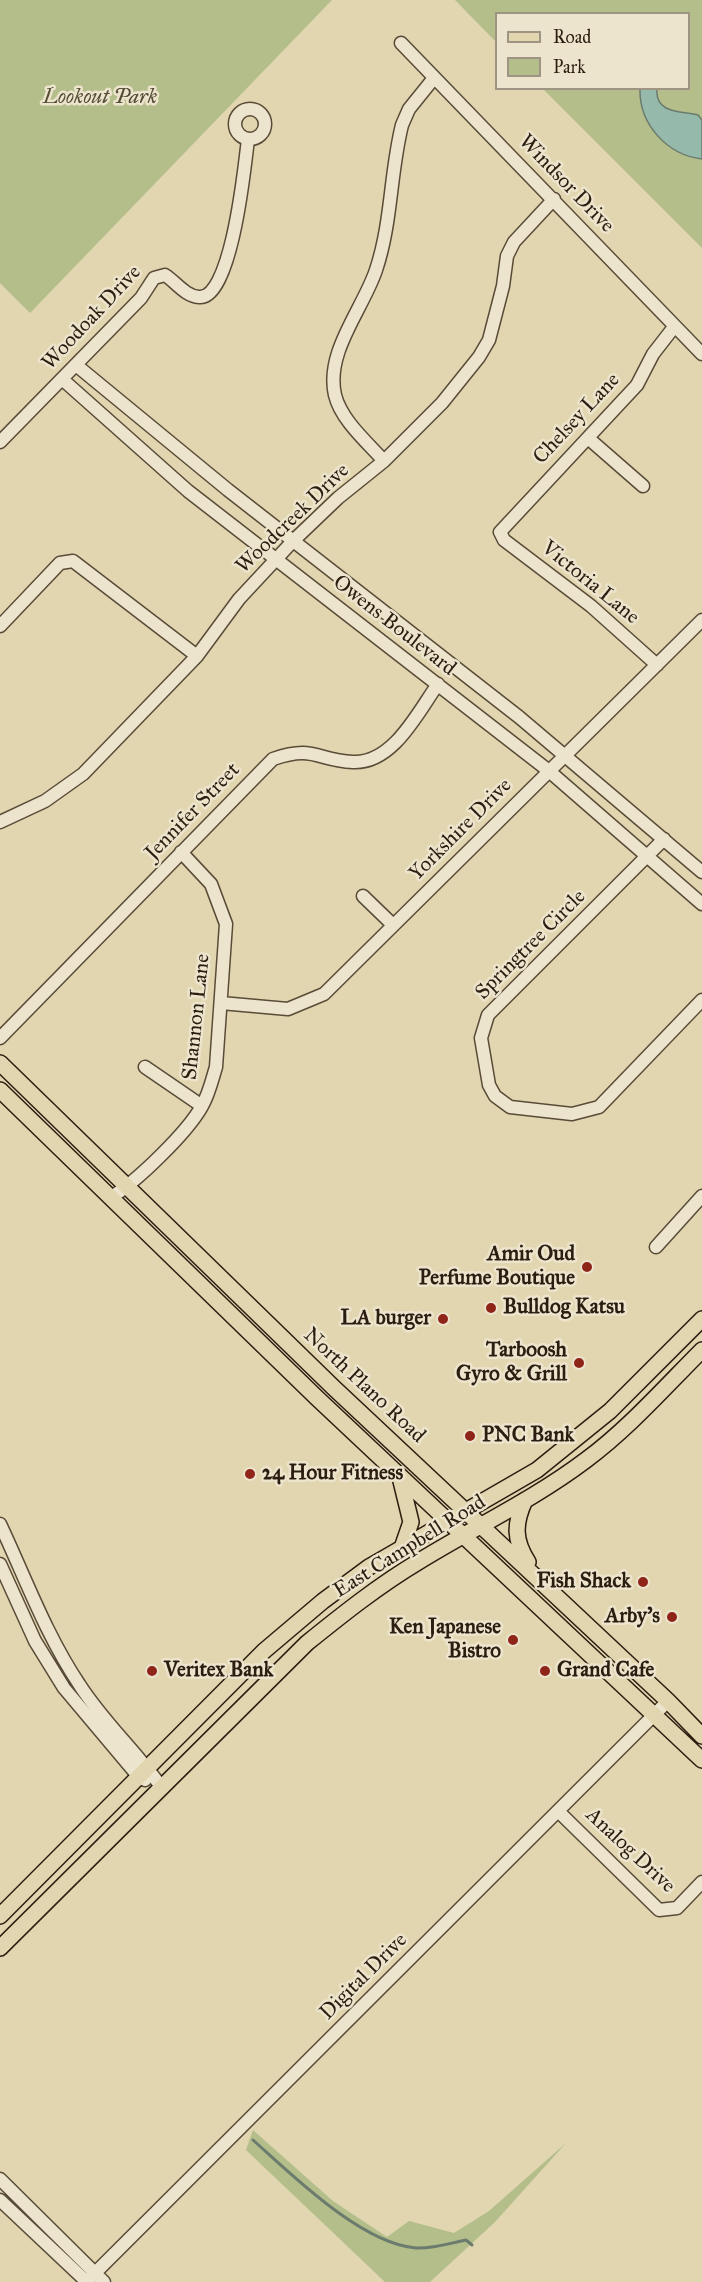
<!DOCTYPE html>
<style>
body{margin:0}
#map{position:relative;width:702px;height:2282px;overflow:hidden;background:#e2d6b0;font-family:"IM FELL Great Primer",serif}
canvas{display:block}
.legend{position:absolute;left:495px;top:12px;width:195px;height:78px;box-sizing:border-box;background:#ece4cc;border:2px solid #9f9481;margin:0;padding:8px 10px;list-style:none;font-size:18px;color:#2b1d10}
.legend li{display:flex;align-items:center;gap:12px;height:30px}
.legend b{width:30px;border:2px solid #9f9481}
</style>
<div id="map">
<canvas width="702" height="2282"></canvas>
<ul class="legend">
<li><b style="height:8px;background:#e2d6b0"></b>Road</li>
<li><b style="height:16px;background:#b3be8b"></b>Park</li>
</ul>
</div>
<script>
const context = document.querySelector('canvas').getContext('2d');
context.lineJoin = 'round';
function fill(path, color) {
  context.fillStyle = color;
  context.fill(path, 'evenodd');
}
function strokePath(path, color, width, dash) {
  context.strokeStyle = color;
  context.lineWidth = width;
  context.lineCap = dash ? 'butt' : 'round';
  context.setLineDash(dash || []);
  context.stroke(path);
}
function drawText(font, color, halo, rows, align = 'center') {
  context.font = font + ' "IM FELL Great Primer",serif';
  context.lineWidth = 5;
  context.setLineDash([]);
  context.textBaseline = 'middle';
  context.strokeStyle = halo;
  context.fillStyle = color;
  for (const [text, x, y, turn = 0] of rows) {
    context.save();
    context.translate(x, y);
    context.rotate((+turn || 0) * Math.PI / 180);
    context.textAlign = isNaN(turn) ? turn : align;
    if (halo) context.strokeText(text, 0, 0);
    context.fillText(text, 0, 0);
    context.restore();
  }
}
fill(new Path2D(`
 M0,0h332l-302,313 -30,-30z
 M455,0h247v248l-159,-159 145,-1v-74h-192v28z
 M253,2130l80,71 54,36 22,-16 45,12 35,-22 77,-68 -71,79 -65,60h-45l-139,-132z`), '#b3be8b');
const water = new Path2D(`
 M640,89h17c-2,25 24,22 41,26l4,5v39c-35,-4 -63,-35 -62,-70z`);
fill(water, '#95b9ab');
strokePath(water, '#6b7b6d', 1.5);
strokePath(new Path2D(`
 M253,2140c39,35 109,104 163,108 16,1 35,-5 50,-8l6,5`), '#6b7b6d', 3);
const minor = new Path2D(`
 M401,43l301,311
 M235 124a15 15 0 1 1 30 0a15 15 0 1 1-30 0Z
 M76,365l152,125 291,227 183,155
 M62,379l126,112 361,280 153,133
 M588,438l55,48
 M0,442l141,-144 13,-20 11,-3c11,7 20,21 34,22 33,3 46,-134 49,-158
 M384,461c-17,-19 -43,-41 -49,-66 -10,-43 28,-86 41,-125 16,-48 14,-97 26,-145l7,-16 25,-31
 M0,626l60,-63 13,-2 124,95
 M657,665l-66,-59 -87,-66 -4,-8 137,-147 16,-31 21,-27
 M0,822l45,-21 38,-27 114,-118 42,-57 54,-58 45,-43 46,-37 58,-58 37,-46 10,-17 14,-54 4,-30 7,-14 40,-43
 M664,839l-176,176 -7,23 8,47 6,11 15,11 62,7 27,-7 103,-107
 M363,896l30,29
 M221,1003l67,6 36,-15 378,-374
 M0,1038l273,-279c41,-14 43,1 80,3 40,2 65,-50 85,-78
 M145,1067l57,39
 M110,1198c26,-16 77,-65 92,-92 7,-12 10,-26 14,-39l10,-143 -15,-40 -30,-32
 M656,1247l46,-51
 M0,1524c25,53 46,111 79,160 24,38 57,67 83,104
 M0,1564l35,77 29,47 74,88 7,4
 M559,1812l100,98 18,-2 25,-26
 M0,2179l104,103
 M0,2200l87,82
 M87,2281l581,-580`);
const major = new Path2D(`
 M0,1063l334,325 334,313 34,35
 M0,1090l317,308 385,362
 M400,1477l11,45 -9,26
 M525,1500c-11,24 -11,40 3,62
 M0,1916l264,-265 59,-50 46,-34 168,-97 73,-59 92,-92
 M0,1948l307,-305c36,-29 71,-57 111,-81 55,-34 115,-62 168,-102 42,-31 79,-73 116,-110`);
strokePath(minor, '#594b38', 15);
strokePath(major, '#2b1d10', 18);
strokePath(minor, '#ece4cc', 12);
strokePath(major, '#e2d6b0', 15);
for (const [x, y, r, color] of [
 [587,1267,6,"#8f2418"],
 [491,1308,6,"#8f2418"],
 [443,1319,6,"#8f2418"],
 [579,1363,6,"#8f2418"],
 [470,1436,6,"#8f2418"],
 [250,1474,6,"#8f2418"],
 [643,1582,6,"#8f2418"],
 [672,1617,6,"#8f2418"],
 [513,1640,6,"#8f2418"],
 [152,1671,6,"#8f2418"],
 [545,1671,6,"#8f2418"]
]) {
  const dot = new Path2D();
  dot.arc(x, y, r, 0, 2 * Math.PI);
  context.fillStyle = color;
  context.fill(dot);
  strokePath(dot, '#ece4cc', 2);
}
drawText('italic 21px', '#544d35', '#ece4cc', [
 ["Lookout Park",100,98]
]);
drawText('21px', '#2b1d10', '#ece4cc', [
 ["Windsor Drive",566,184,46],
 ["Woodoak Drive",92,318,-47],
 ["Chelsey Lane",577,419,-47],
 ["Woodcreek Drive",293,519,-44],
 ["Victoria Lane",590,583,39],
 ["Owens Boulevard",394,626,38],
 ["Jennifer Street",193,812,-46],
 ["Yorkshire Drive",461,830,-45],
 ["Springtree Circle",531,945,-45],
 ["Shannon Lane",197,1017,-84],
 ["North Plano Road",364,1386,43],
 ["East Campbell Road",410,1547,-32],
 ["Analog Drive",630,1851,43],
 ["Digital Drive",364,1977,-45]
]);
drawText('bold 21px', '#2b1d10', '#ece4cc', [
 ["Amir Oud",575,1255],
 ["Perfume Boutique",575,1279],
 ["Bulldog Katsu",503,1308,"left"],
 ["LA burger",431,1319],
 ["Tarboosh",567,1351],
 ["Gyro & Grill",567,1375],
 ["PNC Bank",482,1436,"left"],
 ["24 Hour Fitness",262,1474,"left"],
 ["Fish Shack",631,1582],
 ["Arby's",660,1617],
 ["Ken Japanese",501,1628],
 ["Bistro",501,1652],
 ["Veritex Bank",164,1671,"left"],
 ["Grand Cafe",557,1671,"left"]
], 'right');
</script>
